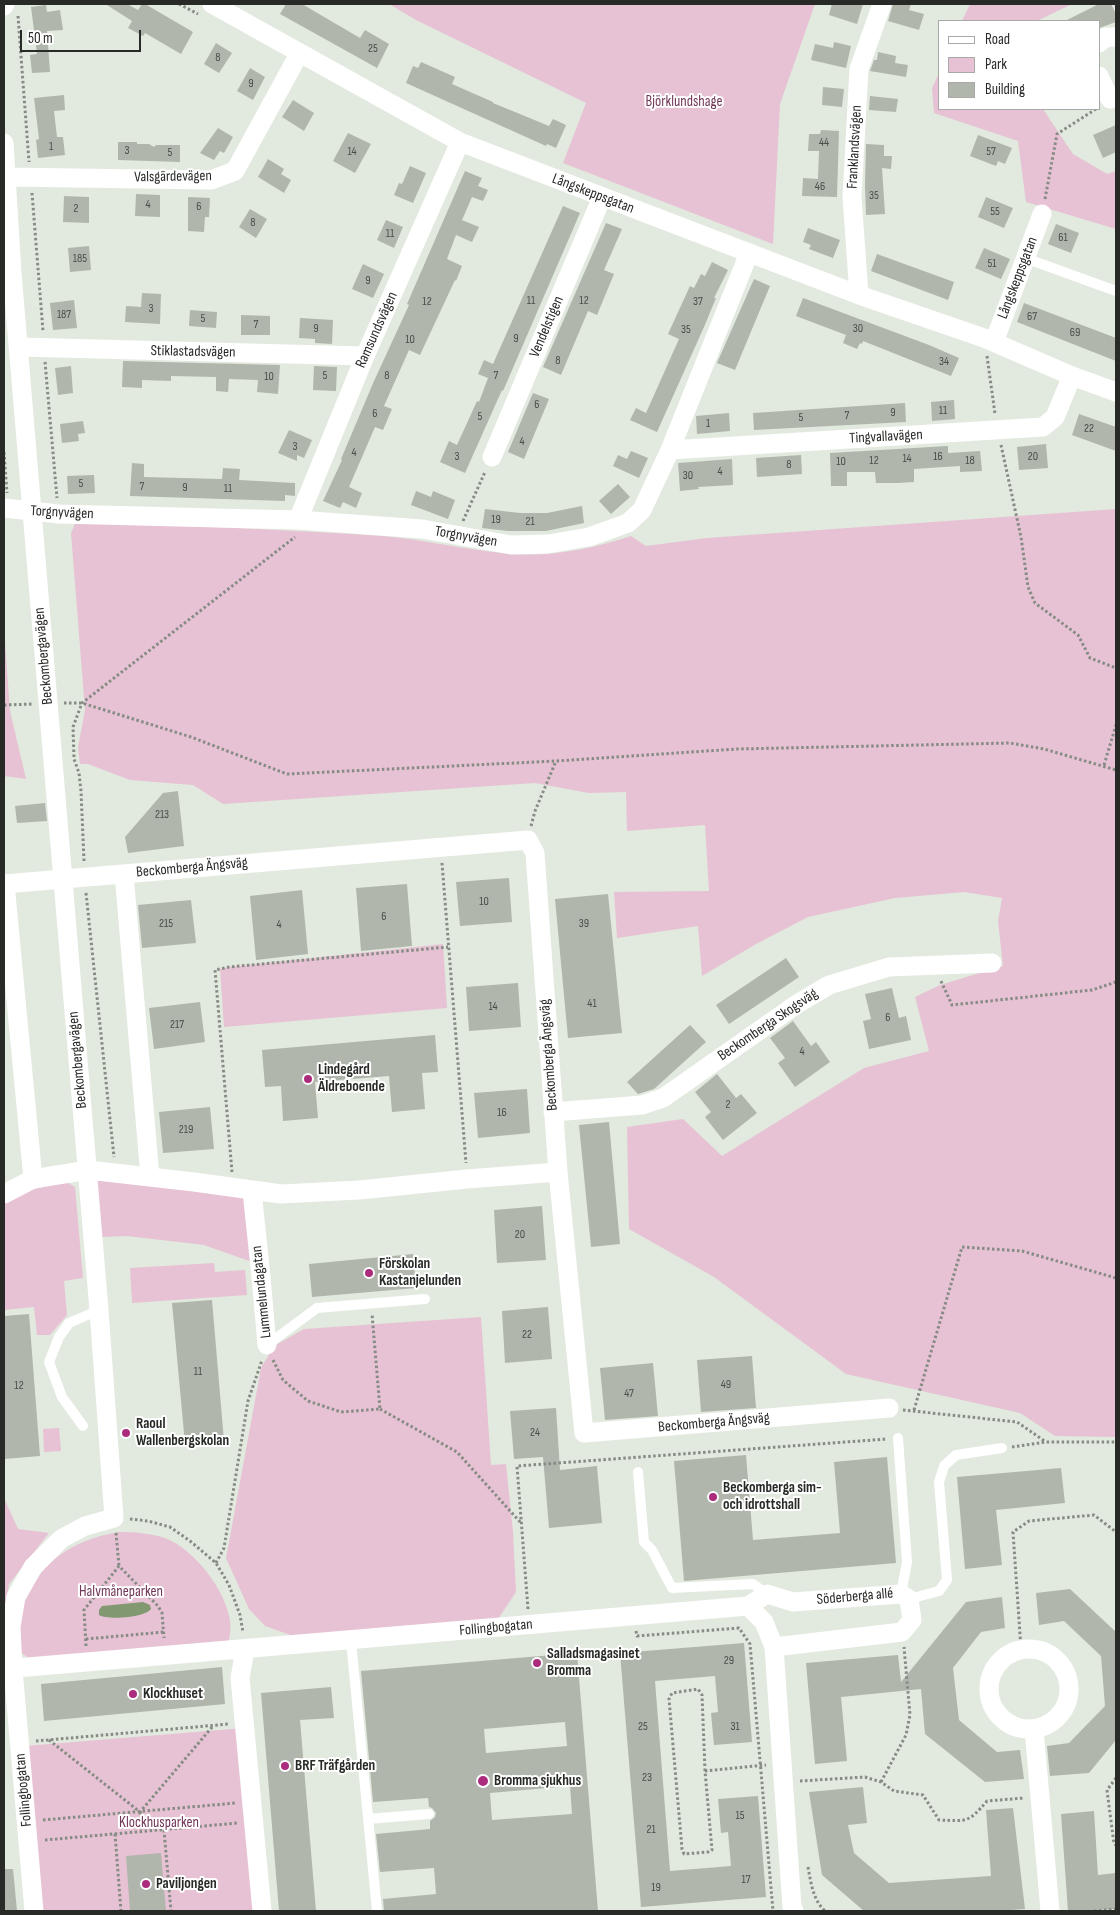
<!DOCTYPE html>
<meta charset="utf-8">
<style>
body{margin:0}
#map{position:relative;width:1120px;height:1915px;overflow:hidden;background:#e2e9de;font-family:"Sofia Sans Condensed",sans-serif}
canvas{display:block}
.frame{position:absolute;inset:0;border:5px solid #272a26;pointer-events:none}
.legend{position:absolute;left:938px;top:20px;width:162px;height:90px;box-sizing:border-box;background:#fff;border:1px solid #a9aaa8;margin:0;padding:6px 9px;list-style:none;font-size:15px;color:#272a26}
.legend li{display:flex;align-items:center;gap:10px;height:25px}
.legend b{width:25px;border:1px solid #a9aaa8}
.scale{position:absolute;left:20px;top:30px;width:121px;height:22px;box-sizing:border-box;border:2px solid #272a26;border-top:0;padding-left:6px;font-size:15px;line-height:18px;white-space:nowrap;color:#272a26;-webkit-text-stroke:4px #fff;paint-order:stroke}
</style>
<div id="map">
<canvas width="1120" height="1915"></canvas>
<div class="frame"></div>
<ul class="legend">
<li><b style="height:6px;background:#fff"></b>Road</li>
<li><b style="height:14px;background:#e7c2d4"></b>Park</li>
<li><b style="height:14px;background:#b0b6ac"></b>Building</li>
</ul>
<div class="scale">50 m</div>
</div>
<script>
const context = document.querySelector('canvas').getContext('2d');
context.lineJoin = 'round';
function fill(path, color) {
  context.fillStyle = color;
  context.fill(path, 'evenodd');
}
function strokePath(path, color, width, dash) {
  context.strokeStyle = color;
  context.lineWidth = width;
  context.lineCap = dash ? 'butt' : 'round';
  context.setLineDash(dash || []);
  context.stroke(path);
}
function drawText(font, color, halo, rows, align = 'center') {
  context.font = font + ' "Sofia Sans Condensed",sans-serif';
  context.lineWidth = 4;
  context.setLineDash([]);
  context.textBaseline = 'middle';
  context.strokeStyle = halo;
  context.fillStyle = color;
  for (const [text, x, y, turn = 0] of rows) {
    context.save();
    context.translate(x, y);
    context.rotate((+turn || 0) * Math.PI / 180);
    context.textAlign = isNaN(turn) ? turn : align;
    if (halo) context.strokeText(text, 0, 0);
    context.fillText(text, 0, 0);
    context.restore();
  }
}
fill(new Path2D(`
 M389,4h426l-35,100 -7,140 -210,-81 23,-60 -170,-83z
 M970,4h102l-35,17h-75z
 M939,73v36h104l30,45 34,20 9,-3v58l-90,-27 -8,-61 -84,-28 -2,-25z
 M1116,509v928l-61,-1 -35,-23 -174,-39 -132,-97 -85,-48 -2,-102 56,-8 39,37 142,-88 65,-17 -14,-54 25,-12 63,-19 -5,-45 4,-23 -38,-6 -69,6 -87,19 -52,27 -54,32 -4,-50 -81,12 -3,-46 95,-1 -4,-66 -78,6 -1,-39 -37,1 -54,-10 -312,21 -30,-19 -63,-5 -42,-16h-8l-2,-17 7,-37 -14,-177 5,-12c102,5 204,8 306,15 40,3 79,13 120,17 44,5 87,-3 129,-17l15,10 61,-8z
 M4,629l6,82 16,68 -22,-3z
 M443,944l4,64 -223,19 -4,-58 9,-2z
 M104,1177l142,20 6,65 -48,-17 -77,-9 -26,1 -5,-55z
 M66,1182l9,5 8,91 -19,3 3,34 -17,20h-13l-3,-28 -30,3v-108l17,-10z
 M214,1263l1,9 30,-2 2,25 -115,8 -2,-35z
 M481,1317l10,148 15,-1 7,68 3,60 -18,27 -205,17 -28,-10 -16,-17 -23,-51 35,-190 13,-22 30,-17z
 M59,1428l2,23 -17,1 -1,-23z
 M4,1498l14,31 31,4 -40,51 -5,29z
 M119,1532c16,0 30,1 46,6 29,11 61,52 65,83 1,6 0,13 -1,19l-4,5 -196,13 -8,-5c-2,-16 -2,-31 2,-47 1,-6 5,-12 8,-17 17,-34 51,-51 88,-57z
 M244,1728l12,183h-213l-18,-165z`), '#e7c2d4');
fill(new Path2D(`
 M143,1602l7,3 1,4c-7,9 -43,11 -52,6v-5l3,-4z`), '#819870');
fill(new Path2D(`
 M108,4h19l11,6 4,-6h3l48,28 -12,22 -36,-21 -2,3 -15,-8 4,-7 -25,-16z
 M286,4h16l58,34 5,-8 24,14 -12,24 -97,-54z
 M832,4h31l-6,20 -28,-9z
 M893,4h18l-2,6 15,4 -5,16 -31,-9z
 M1099,4h12l5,10v8l-17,6v-7h-34z
 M46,5l1,7 13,-2 3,20 -16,1 3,41 -18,1 -2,-18 7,-1 -6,-47z
 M834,42l17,4 -5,22 -35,-8 4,-16 18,4z
 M216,43l16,10 -13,20 -15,-9z
 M878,52l18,4 -1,7 13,2 -2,12 -36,-6 4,-11h3z
 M421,62l34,15 -3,7 41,18v1l56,23 4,-7 13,6 -10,23 -9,-4 -1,2 -140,-63 7,-17 5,2z
 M250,68l15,9 -12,23 -16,-9z
 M823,87l21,2 -2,18 -20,-2z
 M64,95l1,15 -11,1 3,26h6l2,18 -27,3 -2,-18 3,-1 -5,-41z
 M870,96l28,3 -2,13 -27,-2z
 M293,100l21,13 -10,18 -22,-14z
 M1116,125v27l-13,6 -10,-23z
 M218,128l15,9 -9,16 -4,-2 -6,9 -14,-7z
 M821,130l18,1 -2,66 -35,-1 1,-18 15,1 1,-28h-11l1,-17h11z
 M348,133l23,11 -16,29 -22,-12z
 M978,135l34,13 -7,16 -7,-3 -2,5 -26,-10z
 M118,142h19v2h12l5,3 2,-2h24v17l-62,-2z
 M866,144l18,1v11h8l-1,13 -9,-1 3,46 -19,1 -1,-29z
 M268,159l16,10 -3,5 10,6 -7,13 -26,-16z
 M410,166l16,7 -13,30 -19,-8 5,-12 3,1z
 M465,171l17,7 -4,8 10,4 -5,11 -11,-4 -10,23 17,7 -7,15 -16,-7 -9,24 15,7 -6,15 -1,-1 -35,75 -11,-5 -25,56 8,3 -9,21 -8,-3 -26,60 13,6 -6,15 -13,-6 -3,6 -17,-7 19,-41 -1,-1 33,-78 35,-76 -2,-1z
 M136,194l24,1v22l-25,-1z
 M64,196l25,1v26l-26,-1z
 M188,197l22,1 -1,19h-4l-1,15 -16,-1z
 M986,197l27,11 -9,20 -26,-11z
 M563,206l17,7 -77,178 -1,-1 -37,83 -25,-11 9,-21 8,4 20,-44 2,1 9,-24 -10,-4 6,-14 9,4z
 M250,209l17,10 -11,19 -17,-11z
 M386,220l17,7 -9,21 -17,-8z
 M606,223l16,6 -18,41 10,4 -17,41 -9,-4 -27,64 -18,-8z
 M1056,224l23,9 -8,20 -23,-9z
 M808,228l32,12 -7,18 -24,-9 2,-4 -8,-3z
 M89,246l2,24 -21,2 -2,-24z
 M984,248l26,11 -9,20 -26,-11z
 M877,254l77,28 -6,18 -77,-29z
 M712,262l16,8 -14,28h2l-12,29 -47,105 -27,-12 6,-12 10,5 33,-74 -11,-5 22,-48 4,2 7,-14 4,2z
 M363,264l21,10 -11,24 -21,-9z
 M754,279l16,7 -35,84 -18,-7z
 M142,293l19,1 -1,30 -35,-2 1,-16 15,1z
 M803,298l126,47 30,13 -8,18 -88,-35 -1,3 -2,-1 -3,6 -14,-6 3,-8 -50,-19z
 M74,300l3,28 -24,2 -3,-27z
 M1024,303l92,35v23l-99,-39z
 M190,310l27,2 -1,16 -27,-2z
 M241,315l29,1v19h-29z
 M300,318l33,2 -1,24 -17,-1v-4l-16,-1z
 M123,361l157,4 -2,29 -21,-2 1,-12 -29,-1 -1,13 -12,-1v-14l-45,-1v5l-29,-1v8l-20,-1z
 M71,366l2,27 -15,2 -3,-27z
 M314,366l23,1 -1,24 -23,-1z
 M533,393l16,6 -25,60 -16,-7z
 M954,400l1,19 -23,2 -1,-19z
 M905,403l1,19 -152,8 -1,-17z
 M729,413l1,18 -33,3 -1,-18z
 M1079,414l37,13v24l-44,-16z
 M83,421l2,12 -7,1 1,7 -17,2 -2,-19z
 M289,430l23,10 -8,18 -7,-3v6l-19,-8z
 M1046,444l2,24 -29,2 -2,-23z
 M948,446v7l32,-2 2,20 -22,1v-6l-46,3v13l-16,1h-22l-1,-11h-28v14h-16l-1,-33z
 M631,451l17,7 -9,20 -26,-12 5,-11 9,4z
 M801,455l1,19 -45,3 -1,-19z
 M732,459l1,26 -35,2 1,2 -19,2 -2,-28z
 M132,463l12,1v13l78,2 1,-11 17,1 -1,11 56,3v13l-10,-1v6l-155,-5z
 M94,475l1,18 -27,1 -1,-18z
 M618,484l12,13 -19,17 -12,-13z
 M416,491l15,6 2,-6 22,9 -7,19 -37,-14z
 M582,506l2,17 -38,8h-38l-26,-3 3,-19 35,4h27z
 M178,791l6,55 -56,7 -3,-16 38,-44z
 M45,803l2,18 -30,2 -2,-17z
 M509,878l3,44 -52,4 -4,-44z
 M407,884l5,62 -51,5 -5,-63z
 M302,890l6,64 -52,6 -6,-64z
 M608,894l14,139 -54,5 -13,-139z
 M191,900l5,43 -54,5 -4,-43z
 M786,958l13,19 -70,47 -13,-19z
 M518,983l3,44 -52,4 -3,-44z
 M892,988l7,30 7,-2 5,24 -42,9 -6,-28 8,-2 -6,-25z
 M200,1002l5,40 -51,7 -5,-41z
 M793,1021l18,25 5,-4 14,20 -35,25 -17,-24 7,-5 -15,-20z
 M690,1025l16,17 -52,47 -16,5 -11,-12z
 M435,1035l3,37 -16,1 3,36 -33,3 -3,-36 -74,6 3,36 -35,3 -2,-35 -16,1 -3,-37z
 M717,1074l19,24 5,-4 16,19 -34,27 -18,-23 6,-5 -16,-20z
 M527,1089l3,44 -52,5 -4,-45z
 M210,1107l4,42 -51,4 -4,-41z
 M609,1122l11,122 -29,3 -12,-122z
 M542,1206l4,54 -49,3 -3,-53z
 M413,1254l3,34 -104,9 -3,-33z
 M212,1300l12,141 -39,3 -13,-141z
 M548,1307l4,52 -47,4 -3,-52z
 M29,1314l11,142 -36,3v-143z
 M752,1356l4,52 -55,4 -4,-52z
 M653,1363l5,53 -53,4 -5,-52z
 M556,1408l4,62 37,-4 5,57 -53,5 -6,-71 -29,2 -4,-48z
 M746,1455l7,85 87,-7 -6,-71 53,-5 9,106 -212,18 -10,-120z
 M1061,1468l4,35 -69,7 6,55 -37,4 -8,-92z
 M1070,1589l46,43v108l-27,33 -39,3 -3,-30 22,-3 36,-37 -4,-50 -37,-35 -25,4 -3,-32z
 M1002,1597l3,31 -24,4 -28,36 6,52 38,32 23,-2 4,29 -39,3 -60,-48 -4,-45 -80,8 6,64 -32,3 -9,-101 92,-8 3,27 65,-80z
 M744,1643l8,99 -38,3 -3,-32 7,-1 -3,-36 -60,5 15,190 61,-5 -3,-34 -7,1 -3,-34 40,-3 8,101 -125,10 -21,-254z
 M577,1653l21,258h-214l-1,-12 53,-5 -2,-26 -54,4 -4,-38 54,-5v-8l5,-4 1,-4 -4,-5 -3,-1 -1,-9 -55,4 -12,-131zM565,1722l2,24 -81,7 -2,-24zM570,1786l2,28 -80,6 -2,-27z
 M222,1667l3,37 -181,17 -3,-37z
 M331,1687l3,31 -34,2 16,191h-37l-18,-218z
 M863,1787l4,36 -19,2 6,28 35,30 102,-7 -5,-66 27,-2 12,101 -27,2h-134l-42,-36 -13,-83z
 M1094,1811l4,64 18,-2v36l-48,2 -7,-97z
 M161,1853l5,58h-36l-4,-55z
 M4,1869h9l4,42h-13z`), '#b0b6ac');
strokePath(new Path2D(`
 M179,4l19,10
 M18,16l11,146
 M32,193l11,138
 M1045,199l12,-65 39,-25
 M987,356l8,58
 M45,362l12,136
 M1001,445l20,92 7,50 7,16 43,32 12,23 26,10
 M4,452l3,41
 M463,521l22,-49
 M64,703h18l109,34 96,37 269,-13 181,-12 273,-6 34,6 72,21
 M4,705l29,-1
 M1104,765l12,-40
 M531,826l4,-15 21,-50
 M84,861l-3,-70 -2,-18 -5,-14 -1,-32 9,-24 213,-166
 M442,863l24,300
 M86,893l28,264
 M941,981l11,24 140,-15 24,-8
 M232,1172l-17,-202 14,-3 219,-20
 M273,1360l10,20 25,21 33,11 39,-3 -8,-95
 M380,1409l77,43 64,71
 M903,1410l114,12 29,20
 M914,1410l48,-163 60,4 94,27
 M1012,1447l34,-5h70
 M130,1519l18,2 22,6 20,14 26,22 13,22 11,30 3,17
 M116,1533l3,33
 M216,1563l8,-15 24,-147 14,-41
 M528,1609l-11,-143 370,-27
 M636,1631l1,5 102,-8 11,16 23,267
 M86,1639l78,-7
 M86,1646l-2,-36 35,-44 39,40 4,7 2,25
 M1021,1649l-8,-117 16,-11 65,-6 22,17
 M49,1740l91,72 73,-86
 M36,1741l193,-17
 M705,1771l-3,-76 -4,-6 -26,4 -3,6 13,150 2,5 24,-2 4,-2 -7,-79 61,-6
 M1116,1778l-9,12 7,54 2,1
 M800,1781l65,-4 16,5 13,9 29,4 16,25c29,1 29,3 48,-19l37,-3
 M881,1782l25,-47 4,-20 -6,-68
 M140,1812l2,19
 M43,1820l193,-17
 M164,1830l7,81
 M115,1834l6,77
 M45,1840l193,-17
 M808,1867c3,16 5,33 17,44
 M1094,1911l22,-2`), '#868b84', 3, [2.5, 2.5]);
strokePath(new Path2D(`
 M1025,258l91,33
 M267,1345l50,-37 108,-9
 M83,1426l-21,-29 -13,-35 10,-25 10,-14 30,-13
 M898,1438l9,124 -6,32
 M638,1472l6,70 8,8 20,38 81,-4 14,10
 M909,1599l30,-8 8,-11 -8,-98 5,-16 12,-11 46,-7
 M351,1641l26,270
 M368,1819l61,-5`), '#fff', 10);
strokePath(new Path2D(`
 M212,4l248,138 399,153 125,43 88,38 44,16
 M4,6l1,-2
 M1099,43l7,-6h10
 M1099,76l11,23 6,-2
 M4,143l8,130 87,1037 15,208 -29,8 -24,13 -28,28 -17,30 -5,30 2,42 21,242
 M7,177l204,3 24,-9 64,-117
 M859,295l-7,-98 7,-128 23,-65
 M994,342l48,-128
 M20,347l345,9
 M670,450l373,-23 12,-10 17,-41
 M492,457l110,-260
 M4,508l55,6 239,6 124,9 89,16 37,-1 41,-7 39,-14 14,-13 28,-60 79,-197
 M298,520l67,-164 95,-214
 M124,874l26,303
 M4,884l524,-44 7,13 23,319 26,261 305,-25
 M5,884l28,295
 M553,1112l89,-7 21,-7 134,-94 32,-19 60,-18 103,-4
 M252,1191l9,86 6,68
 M4,1194l29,-15 55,-9 106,12 87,12 78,-4 108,-11 91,-7
 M748,1606l16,16 10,25 18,260 2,4
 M989 1689a40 40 0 1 1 80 0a40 40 0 1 1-80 0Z
 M245,1650l-5,28 22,233
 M4,1669l744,-63 19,-12 26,8 108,-8 8,5 3,21 -10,12 -128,15
 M1034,1729l16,182`), '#fff', 19);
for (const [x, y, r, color] of [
 [308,1079,5,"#ab2c7c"],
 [369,1273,5,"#ab2c7c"],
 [126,1433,5,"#ab2c7c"],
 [713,1497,5,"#ab2c7c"],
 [537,1663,5,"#ab2c7c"],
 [133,1694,5,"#ab2c7c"],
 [285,1766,5,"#ab2c7c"],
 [483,1781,6,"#ab2c7c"],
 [146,1884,5,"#ab2c7c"]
]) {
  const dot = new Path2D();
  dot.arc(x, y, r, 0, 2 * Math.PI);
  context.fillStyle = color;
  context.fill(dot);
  strokePath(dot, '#fff', 2);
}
drawText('12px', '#494d48', null, [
 ["25",373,49],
 ["8",218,58],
 ["9",251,84],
 ["44",824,143],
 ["1",51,147],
 ["3",127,151],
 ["14",352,152],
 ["57",991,152],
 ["5",170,153],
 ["46",820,187],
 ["35",874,196],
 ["4",148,205],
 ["6",199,207],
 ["2",76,209],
 ["55",995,212],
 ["8",253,223],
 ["11",390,234],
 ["61",1063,238],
 ["185",80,259],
 ["51",992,264],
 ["9",368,281],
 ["11",531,301],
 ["12",584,301],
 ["12",427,302],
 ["37",698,302],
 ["3",151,309],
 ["187",64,315],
 ["67",1032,317],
 ["5",203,319],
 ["7",256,325],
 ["9",316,329],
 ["30",858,329],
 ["35",686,330],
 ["69",1075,333],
 ["9",516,339],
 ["10",410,340],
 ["8",558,361],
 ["34",944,362],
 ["5",325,376],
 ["8",387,376],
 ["7",496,376],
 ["10",269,377],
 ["6",537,405],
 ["11",943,411],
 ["9",893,413],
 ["6",375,414],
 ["7",847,416],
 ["5",480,417],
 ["5",801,418],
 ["1",708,424],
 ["22",1089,429],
 ["4",522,442],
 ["3",295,447],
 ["4",354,453],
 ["3",457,457],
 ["16",938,457],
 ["20",1033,457],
 ["14",907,459],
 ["12",874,461],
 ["18",970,461],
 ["10",841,462],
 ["8",789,465],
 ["4",720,472],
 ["30",688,476],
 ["5",81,484],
 ["7",142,487],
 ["9",185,488],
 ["11",228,489],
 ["19",496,520],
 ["21",530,522],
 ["213",162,815],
 ["10",484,902],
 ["6",384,917],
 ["215",166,924],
 ["39",584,924],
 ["4",279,925],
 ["41",592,1004],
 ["14",493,1007],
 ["6",888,1018],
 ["217",177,1025],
 ["4",802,1052],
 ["2",728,1105],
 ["16",502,1113],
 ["219",186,1130],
 ["20",520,1235],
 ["22",527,1335],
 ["11",198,1372],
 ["49",726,1385],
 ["12",19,1386],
 ["47",629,1394],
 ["24",535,1433],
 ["29",729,1661],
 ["25",643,1727],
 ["31",735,1727],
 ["23",647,1778],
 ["15",740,1816],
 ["21",651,1830],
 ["17",746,1880],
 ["19",656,1888]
]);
drawText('15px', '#713658', '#fff', [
 ["Björklundshage",684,102],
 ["Halvmåneparken",121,1592],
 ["Klockhusparken",159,1823]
]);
drawText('15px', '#272a26', '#fff', [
 ["Franklandsvägen",855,147,-87],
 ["Valsgärdevägen",173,177,-1],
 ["Långskeppsgatan",593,194,21],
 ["Långskeppsgatan",1018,278,-69],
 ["Vendelstigen",547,327,-67],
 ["Ramsundsvägen",377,330,-66],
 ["Stiklastadsvägen",193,352,1],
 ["Tingvallavägen",886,437,-3],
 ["Torgnyvägen",62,513,3],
 ["Torgnyvägen",466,537,10],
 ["Beckombergavägen",44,656,-95],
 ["Beckomberga Ängsväg",192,868,-5],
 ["Beckomberga Skogsväg",768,1025,-34],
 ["Beckomberga Ängsväg",549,1055,-94],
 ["Beckombergavägen",78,1060,-95],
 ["Lummelundagatan",262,1292,-96],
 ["Beckomberga Ängsväg",714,1423,-5],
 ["Söderberga allé",855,1597,-5],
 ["Follingbogatan",496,1628,-5],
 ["Follingbogatan",24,1790,-95]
]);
drawText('bold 15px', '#272a26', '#fff', [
 ["Lindegård",318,1070],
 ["Äldreboende",318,1087],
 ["Förskolan",379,1264],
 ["Kastanjelunden",379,1281],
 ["Raoul",136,1424],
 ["Wallenbergskolan",136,1441],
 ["Beckomberga sim-",723,1488],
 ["och idrottshall",723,1505],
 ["Salladsmagasinet",547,1654],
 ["Bromma",547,1671],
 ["Klockhuset",143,1694],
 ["BRF Träfgården",295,1766],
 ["Bromma sjukhus",494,1781],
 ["Paviljongen",156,1884]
], 'left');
</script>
